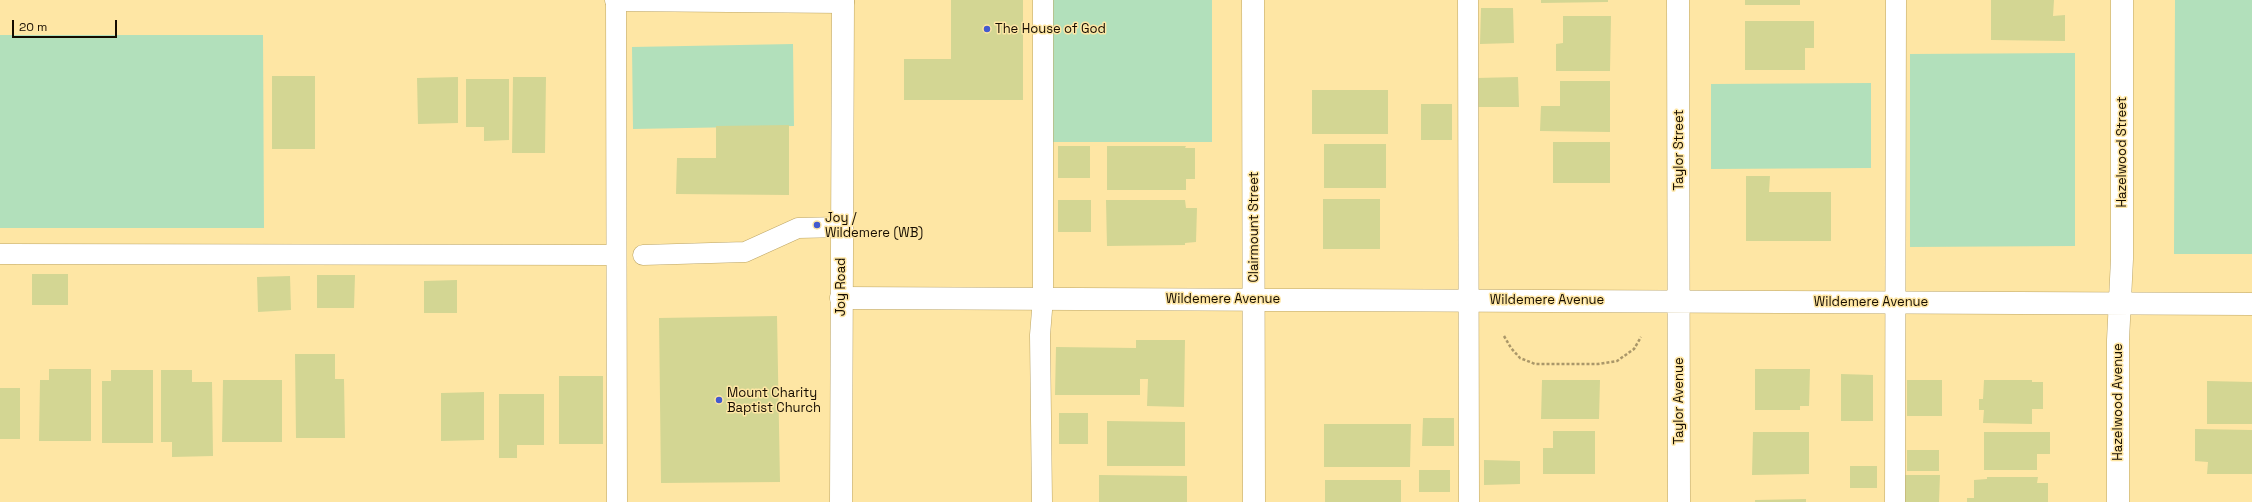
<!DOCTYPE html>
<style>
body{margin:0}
#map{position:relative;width:2252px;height:502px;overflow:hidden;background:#fee6a4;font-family:"Space Grotesk",sans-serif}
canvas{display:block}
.scale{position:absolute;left:12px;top:20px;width:105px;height:18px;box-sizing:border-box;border:2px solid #150c00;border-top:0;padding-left:5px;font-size:12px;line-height:14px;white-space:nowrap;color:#150c00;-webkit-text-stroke:3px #fee6a4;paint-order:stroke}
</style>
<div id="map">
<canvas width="2252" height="502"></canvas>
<div class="scale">20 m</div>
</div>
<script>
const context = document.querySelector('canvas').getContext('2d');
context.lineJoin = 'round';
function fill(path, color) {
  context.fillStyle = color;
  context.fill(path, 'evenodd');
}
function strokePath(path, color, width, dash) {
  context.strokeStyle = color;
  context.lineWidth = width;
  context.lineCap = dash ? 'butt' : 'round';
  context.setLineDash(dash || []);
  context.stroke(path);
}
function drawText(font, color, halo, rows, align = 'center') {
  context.font = font + ' "Space Grotesk",sans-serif';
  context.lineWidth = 3;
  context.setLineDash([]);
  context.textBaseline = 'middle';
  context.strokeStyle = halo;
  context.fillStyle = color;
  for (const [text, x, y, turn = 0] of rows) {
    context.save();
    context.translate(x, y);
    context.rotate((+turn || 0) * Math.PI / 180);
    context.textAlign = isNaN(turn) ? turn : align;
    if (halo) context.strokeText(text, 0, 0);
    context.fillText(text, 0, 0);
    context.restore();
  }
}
fill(new Path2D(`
 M1052,0h160v142h-160z
 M2175,0h77v254h-78z
 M0,35h263l1,193h-264z
 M793,44l1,82 -161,3 -1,-82z
 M2075,53v193l-165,1v-193z
 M1871,83v85l-160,1v-85z`), '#b2e0bb');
fill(new Path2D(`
 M951,0h72v100h-119v-41h47z
 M1541,0h67v2l-67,1z
 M1745,0h55v5h-55z
 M1991,0h63l-1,16 12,-1v26l-74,-1z
 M1481,8h32l1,35 -34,1z
 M1563,16h48l-1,55h-54v-27l7,-1z
 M1745,21h69v27h-9v22h-60z
 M272,76h43v73h-43z
 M458,77v46l-40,1 -1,-46z
 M513,77h33l-1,76h-33z
 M1518,77l1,30h-42v-29z
 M466,79h43v61l-25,1v-14h-18z
 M1560,81h50v51l-70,-1 1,-25h19z
 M1312,90h76v44h-76z
 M1421,104h31v36h-31z
 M789,125v70l-113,-1 1,-36h39v-32z
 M1553,142h57v41h-57z
 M1324,144h62v44h-62z
 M1058,146h32v32h-32z
 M1107,146h79l-1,2h10v31h-9v11h-79z
 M1746,176h24l-1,16h62v49h-85z
 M1323,199h57v50h-57z
 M1058,200h33v32h-33z
 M1106,200h79l1,8h11l-1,34 -11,1v2l-78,1z
 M32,274h36v31h-36z
 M317,275h38l-1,33h-37z
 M290,276l1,34 -33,2 -1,-35z
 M457,280v33h-33v-32z
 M777,316l3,166 -119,1 -2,-165z
 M1136,340h49l-1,67 -37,-1 1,-27h-8v16h-85l1,-48 80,1z
 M295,354h40v25h9l1,59h-49z
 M49,369h42v72h-52l1,-61h9z
 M1755,369h55l-1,37h-9v4h-45z
 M111,370h42v73h-51v-62h9z
 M161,370h31v12h20l1,74 -41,1v-15h-11z
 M1841,374l32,1v46h-32z
 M559,376h44v68h-44z
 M223,380h59v62h-60z
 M1542,380h58l-1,39h-58z
 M1907,380h35v36h-35z
 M1984,380h48v2h11v27h-11v15l-49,-1 1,-13h-5v-11h4z
 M2207,381l45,1v42h-45z
 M0,388h20v51h-20z
 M484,392v48l-43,1v-48z
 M499,394h45v51h-27v13h-18z
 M1059,413h29v31h-29z
 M1423,418h31v28h-32z
 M1107,421l78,1v44h-78z
 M1324,424h87l-1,43h-86z
 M2195,429l57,1v44h-45l1,-12 -13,-1z
 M1553,431h42v43h-52v-26h10z
 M1753,432h56v42l-57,1z
 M1984,432h66v22h-13v16h-53z
 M1907,450h32v21h-32z
 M1484,460l36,1v23l-36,1z
 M1850,466h27v22h-27z
 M1419,470h31v22h-31z
 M1099,475l88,1v26h-88z
 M1905,475h35l-1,27h-34z
 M1987,477h51l-1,6h11v19h-81v-4h7v-18l13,-1z
 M1325,480h76v22h-76z
 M1806,499v3h-51v-2z`), '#d3d693');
const service = new Path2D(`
 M616,0l1,502
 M1468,0l1,502
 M0,254l616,1
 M643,255l102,-3 53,-24 44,-1
 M1042,502l-2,-167 3,-37v-298
 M1895,502l1,-502`);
const minor = new Path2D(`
 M616,0l227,2
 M1253,0l1,502
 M1678,0l1,502
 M841,298l1411,6
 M2118,502v-162l4,-81v-259`);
const tertiary = new Path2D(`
 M841,502l2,-502`);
strokePath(service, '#bca566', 21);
strokePath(minor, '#bca566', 23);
strokePath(tertiary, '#bca566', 23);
strokePath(new Path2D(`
 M1504,336l7,12 9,10 15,6h63l19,-3 17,-12 7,-12`), '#aa9769', 2.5, [3, 2]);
strokePath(service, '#fff', 20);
strokePath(minor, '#fff', 22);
strokePath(tertiary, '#fff', 22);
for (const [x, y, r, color] of [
 [987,29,4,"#435ace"],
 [817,225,4,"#435ace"],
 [719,400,4,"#435ace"]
]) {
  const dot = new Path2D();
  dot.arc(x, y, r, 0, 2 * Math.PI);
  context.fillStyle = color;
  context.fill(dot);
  strokePath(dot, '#fee6a4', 1.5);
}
drawText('13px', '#150c00', '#fee6a4', [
 ["The House of God",995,29],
 ["Joy /",825,218],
 ["Wildemere (WB)",825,233],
 ["Mount Charity",727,393],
 ["Baptist Church",727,408]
], 'left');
drawText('13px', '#150c00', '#fee6a4', [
 ["Taylor Street",1679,150,-90],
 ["Hazelwood Street",2122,152,-90],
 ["Clairmount Street",1254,227,-90],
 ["Joy Road",841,287,-90],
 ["Wildemere Avenue",1223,299],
 ["Wildemere Avenue",1547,300],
 ["Wildemere Avenue",1871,302],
 ["Taylor Avenue",1679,401,-90],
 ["Hazelwood Avenue",2118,402,-90]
]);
</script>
